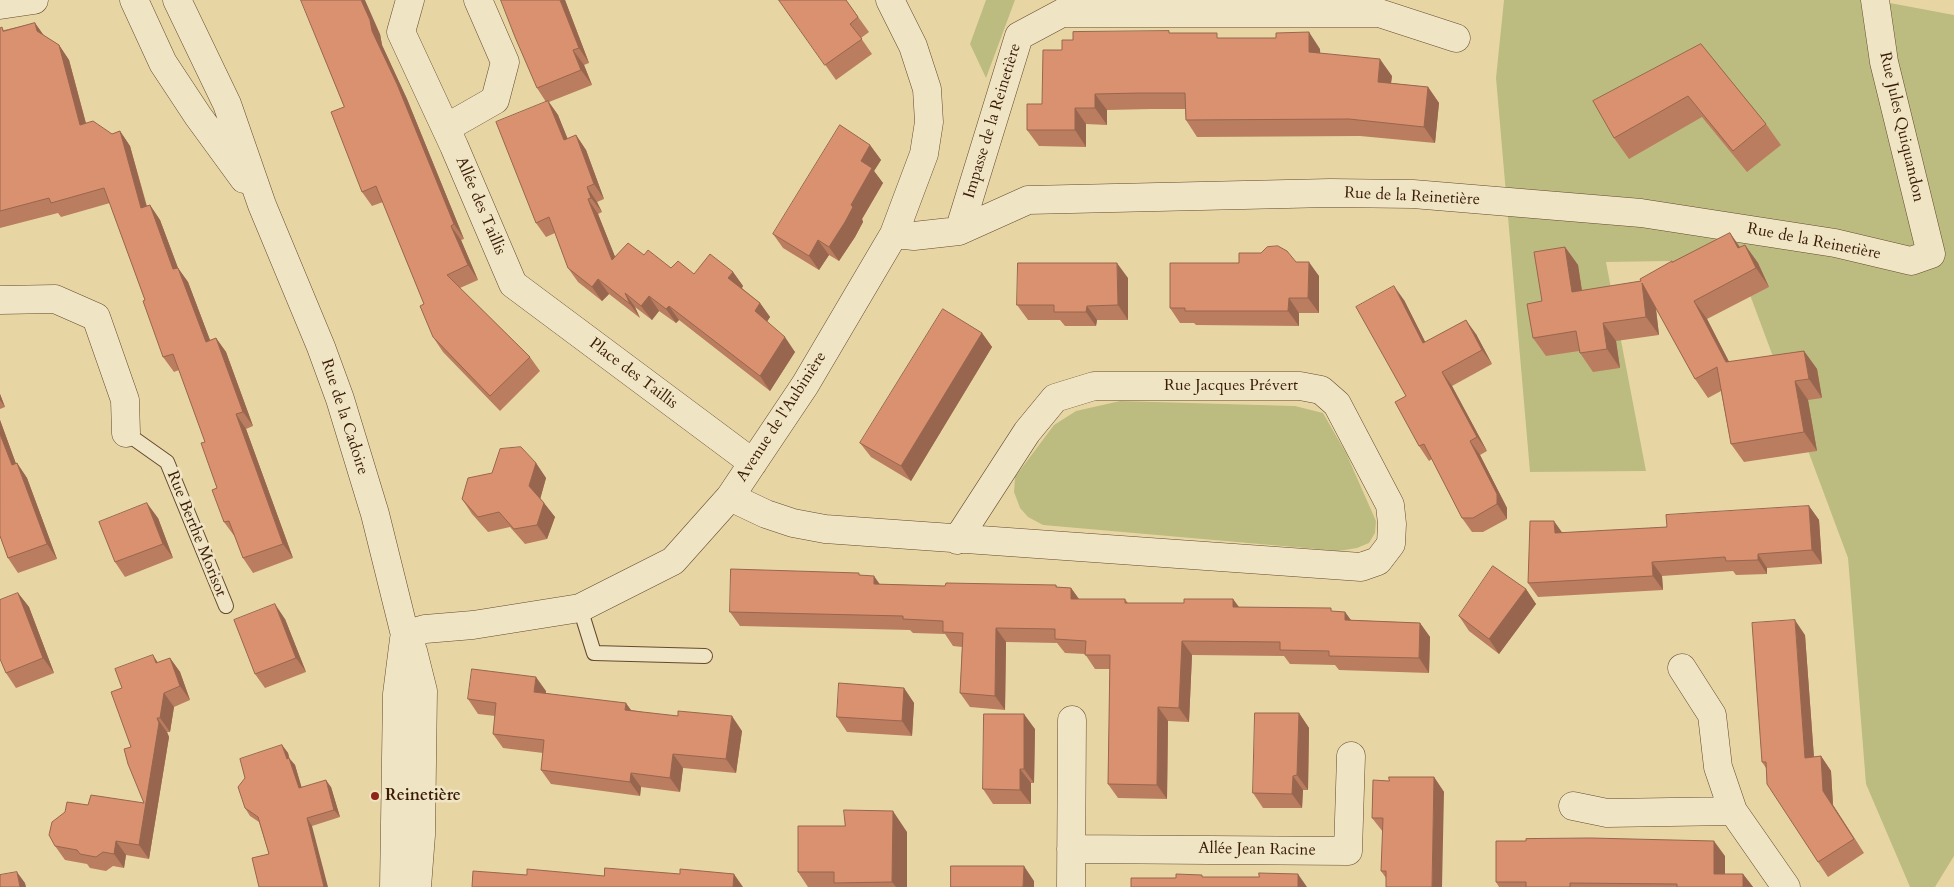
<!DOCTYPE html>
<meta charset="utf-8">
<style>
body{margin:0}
canvas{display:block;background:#e7d6a4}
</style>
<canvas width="1954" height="887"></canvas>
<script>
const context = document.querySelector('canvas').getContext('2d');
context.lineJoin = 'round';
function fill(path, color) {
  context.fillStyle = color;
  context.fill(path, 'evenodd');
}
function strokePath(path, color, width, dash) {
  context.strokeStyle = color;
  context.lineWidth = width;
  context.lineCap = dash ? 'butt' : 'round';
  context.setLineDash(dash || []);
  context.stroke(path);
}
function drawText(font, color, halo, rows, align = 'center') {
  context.font = font + ' Cardo,serif';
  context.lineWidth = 5;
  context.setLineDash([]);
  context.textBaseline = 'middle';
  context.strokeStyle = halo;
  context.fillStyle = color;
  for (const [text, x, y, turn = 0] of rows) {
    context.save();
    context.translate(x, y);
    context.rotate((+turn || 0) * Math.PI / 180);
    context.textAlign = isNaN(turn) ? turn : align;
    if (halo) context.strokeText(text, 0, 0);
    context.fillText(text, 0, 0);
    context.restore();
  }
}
fill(new Path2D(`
 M986,0h29l-29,78 -16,-34z
 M1504,0h370l80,15v841l-19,31h-25l-44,-103 -18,-226 -111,-298 -131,2 40,209 -116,1 -34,-394z
 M1120,401l175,5 28,7 23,40 30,68 -1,12 -6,10 -12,5 -18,3 -296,-26 -15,-8 -8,-9 -6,-16 1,-15 39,-52 22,-14z`), '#bdbc80');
const lane = new Path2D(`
 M126,433l41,29 59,144
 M580,608l14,45 111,3`);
const street = new Path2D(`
 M134,0l29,63 35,53 46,63
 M177,0l50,104 35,101 59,142 19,52 35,115 30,121 8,16 10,40 -2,144 -4,52
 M410,0l-9,32 53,114 59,138 240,179
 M0,5l34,-5
 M446,128l49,-28 10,-38 -27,-62
 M959,231l60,-195 43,-23h317l77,25
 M894,234l20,2 45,-5 69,-31 302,-7 83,1 228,19 194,30 76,18 20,-7 -47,-192 -9,-62
 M0,300l55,-1 41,18 29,83 1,33
 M730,497l36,17 27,9 32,6 536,38 17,-6 13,-17 1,-20 -2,-19 -53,-101 -16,-14 -21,-4h-206l-39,12 -28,34 -70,108
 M405,635l20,-6 48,-4 107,-17 93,-47 57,-64 75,-112 89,-151 30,-80 5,-32 -2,-33 -14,-43 -23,-46
 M1682,668l30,47 6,52 15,44
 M1573,806l34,7 126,-2 53,76
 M1071,849l277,2 3,-95
 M394,887l3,-193 7,-55
 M1071,887l1,-167`);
strokePath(lane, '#65492e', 16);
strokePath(street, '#65492e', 29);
strokePath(lane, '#efe4c4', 14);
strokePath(street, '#efe4c4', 28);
fill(new Path2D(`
 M565,0l24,63 -5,2 8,20 -43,17 9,13 9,24 9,-4 10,15 18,49 -7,3 5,10 -4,2 17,43 29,-2 27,13 23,6 39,-2 10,14 -1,2 18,15 10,14 -3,4 28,31 -25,39 -91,-71 -3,3 -17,-12 -7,9 -17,-13 5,11 -31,-24 -7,7 -24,-19 -10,-14 -13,-35 -9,4 -10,-14 10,-121 -9,-14z
 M779,0h67l23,32 -8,6 11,16 -36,26z
 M35,23l9,13 15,9 10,15 17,63 26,11 8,-3 10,15 17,60 3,-1 10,15 18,48 10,14 22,58 6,-2 10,14 27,74 -7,3 47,129 -40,15 -10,-15 -8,-21 -11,-15 -7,-34 -12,-46 -26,-72 -5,2 -11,-15 -18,-57 -35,-97 -49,14 -3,-4 -58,15v-200l4,2z
 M1170,33l150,16v4l72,23 -1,7 37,4 11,16 -4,40 -75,-7 -163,1 -11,-17 -1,-11h-33l-45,1v15l-21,-1v23l-47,-1 -12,-16 15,-26 20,-54 11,-10z
 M380,34l2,11 25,54 57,140 -3,1 17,40 -18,8 70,69 10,14 -40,40 -57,-59 -10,-15 -9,-33 -41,-102 -11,4 -10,-14 -18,-85z
 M1701,44l65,80 15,21 -34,27 -45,-55 -73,42 -15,-21z
 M870,145l11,15 -7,11 9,12 -21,36 1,3 -8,15 -16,24 -10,-6 -10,15 -36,-22 -10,-14z
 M1730,233l10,14 5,-2 13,18 11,24 -62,32 22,43 75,-11 13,18 5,29 -14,2 9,51 -73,11 -13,-18 -10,-53 -13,7 -13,-19 -39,-71 3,27 -43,6 4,27 -27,4 -13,-19 -1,-2 -33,5 -13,-18 9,-37 23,-54 13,18 4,26 59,-10 31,-19z
 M1296,262l23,14v37h-20v13l-103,-1 -2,-2h-14l-10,-15 69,-45z
 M1128,278v42h-31l-1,6h-31l-5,-6h-32l-11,-15z
 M1404,300l21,42 51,-8 16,30 -40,22 35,65 -7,4 27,53v11l-24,13h-11l-10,-14 -30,-59 -3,2 -10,-15 -13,-50z
 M982,333l10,14 -81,134 -40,-24 -11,-14z
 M0,394l5,13 -5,2z
 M0,420l16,44 1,-1 10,15 30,81 -39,14 -10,-15 -8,-22z
 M536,463l10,15 -6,20 15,19 -8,22 -22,5 -15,-17 -22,5 -16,-18 -10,-15 30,-26z
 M1809,506l10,14 3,44 -55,4v6l-31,1 -3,-4 -71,5 1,14 -125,7 -10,-14 35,-50 104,-6z
 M158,518l15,40 -48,19 -10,-15z
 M861,575l18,9 66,2 111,-1 1,2 14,1 8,11h46l3,4h56l49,-4 6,8 106,5 6,8 69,3 10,14 -1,36 -90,-3 -4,-5 -45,-1 -6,-8 -92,-1 -3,67 -21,-1 -1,78 -49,-1 -10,-14 2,-115h-15l-10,-15 -20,-1 -8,-10 -51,-1 -1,68 -35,-3 -10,-14 2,-46 -9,-1 -8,-12 -32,-1 -3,-3 -170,-4 -10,-14z
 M1526,589l10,15 -37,50 -30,-23 -10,-15z
 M18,593l11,14 25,66 -38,15 -10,-15z
 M285,619l21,53 -41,16 -10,-14z
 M1805,635l9,122 7,-1 10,15 2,34 31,48 -36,24 -10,-15 -52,-94 -4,-6z
 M170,658l10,14 10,28 -16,7 -4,25h-3l2,5 -20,122 -23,-4 -2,13 -11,-2 -7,5 -16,-3 -3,-4 -22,-4 -10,-14 33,-41 56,-2 -13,-56 -9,-59 36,-25z
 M904,688l10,15 -2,33 -65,-4 -10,-15z
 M546,691v2l86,17 110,21 -6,42 -53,-5 -3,24 -39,-5 -1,9 -89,-12 -10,-14 2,-17 -40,-5 -10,-14 2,-18 -17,-2 -10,-15z
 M1299,713l10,15 -1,62h-5l-1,18h-39l-10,-15z
 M1035,729l-1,54h-3v21h-38l-10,-15z
 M282,745l6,8 1,5 6,7 6,22h30l9,30 -28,9 -43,28 -10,-32 -9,-6 -5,-8v-30z
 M1434,777l10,15 -58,86 -5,-7 2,-39 -11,-14 17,-37z
 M845,826l62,6v55h-99l-10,-15z
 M1725,856v18h18l10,13h-254l-3,-5z`), '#bb7d5f');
fill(new Path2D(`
 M361,0h4l15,34 2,11 25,54 57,140 -10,-15 -82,-193z
 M560,0h5l24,63 -10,-15z
 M35,23l10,14 -8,-6z
 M1309,32l11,17 1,19 -12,-16z
 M59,45l10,15 21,79 -10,-14z
 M573,50l11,15 8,20 -11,-15z
 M1380,59l12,17 -3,22 -11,-16z
 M1428,87l11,16 -4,40 -11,-16z
 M1095,94l12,16v15l-12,-17z
 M548,101l10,14 16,39 -10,-14z
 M1075,108l11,16v23l-11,-17z
 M120,131l10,15 21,77 -10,-15z
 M576,135l10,15 18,49 -10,-15z
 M870,145l11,15 -7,11 9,12 -21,36 1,3 -8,15 -16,24 -10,-14 22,-42 10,-44z
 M587,187l10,15 5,10 -11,-14z
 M588,199l10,15 24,60 -10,-14z
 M150,205l10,15 24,64 -11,-15z
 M451,226l10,14 17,40 -10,-15z
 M1730,233l13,19 -5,-4z
 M818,240l11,15 -10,15 -10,-14z
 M1745,245l13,18 11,24 -13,-19z
 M1565,247l13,18 7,46 -13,-19z
 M1309,262l10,14v37l-11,-15z
 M1117,263l11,15v42l-10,-15z
 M178,268l10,14 28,74 -10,-14z
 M733,272l10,14 -4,6 -11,-14z
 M598,279l11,15 -7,7 -10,-14z
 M1642,283l13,19 4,33 -13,-18z
 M1394,286l10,14 29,57 -10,-14z
 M625,293l10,14 5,11 -10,-14z
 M649,296l10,15 -7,9 -11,-14z
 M1289,298l10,15v13l-11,-15z
 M1694,301l13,18 32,62 -13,-19z
 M760,303l10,14 -5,8 -10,-14z
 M669,306l10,14 -3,3 -10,-14z
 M1087,306l10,14 -1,6 -10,-14z
 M1466,320l10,14 16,30 -10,-14z
 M1603,323l13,18 4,27 -13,-19z
 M982,333l10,14 -81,134 -10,-15z
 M785,337l10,15 -25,39 -10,-15z
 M216,338l10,14 27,74 -10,-14z
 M1804,351l13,18 5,29 -13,-19z
 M1442,372l10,14 35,65 -10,-14z
 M1795,381l13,19 9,51 -13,-19z
 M0,394l5,13 -5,-7z
 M236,414l10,15 47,129 -10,-14z
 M0,420l22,60 -10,-15 -12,-31z
 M1470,441l10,14 27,53v11l-10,-15z
 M17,463l10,15 30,81 -10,-15z
 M536,463l10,15 -6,22 -11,-14z
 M147,503l11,15 15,40 -10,-14z
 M544,503l11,14 -8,22 -10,-14z
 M1809,506l10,14 3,44 -10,-14z
 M1554,521l10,14 -9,-2z
 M1758,554l9,14v6l-9,-14z
 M1652,562l10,14 1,14 -10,-14z
 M874,576l10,14 -10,-6z
 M1071,588l10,14 -10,-3z
 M1526,589l10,15 -37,50 -10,-15z
 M18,593l11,14 25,66 -11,-15z
 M1233,599l10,14 -10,-6z
 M275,604l10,15 21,53 -10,-14z
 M1345,612l10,14 -10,-6z
 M1795,620l10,15 10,137 -10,-14z
 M1420,623l10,14 -1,36 -10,-15z
 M996,628l10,14 -1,68 -10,-14z
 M1182,641l10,14 -3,67 -10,-14z
 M153,655l9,14 -6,-6z
 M170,658l10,14 10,28 -10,-14z
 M536,677l10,14 -2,15 -10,-14z
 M904,688l10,15 -2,33 -10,-15z
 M164,693l10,14 -4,25 -10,-14z
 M626,703l10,14 -11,-7z
 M1158,707l10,14 -1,78 -10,-14z
 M1299,713l10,15 -1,62 -11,-15z
 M1024,714l11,15 -1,54 -10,-14z
 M732,716l10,15 -6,42 -10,-14z
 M157,718l10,14 2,5 -20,122 -10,-14z
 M282,745l6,8 3,11 -2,-6 6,7 9,30 -5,-7z
 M673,754l10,14 -3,24 -10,-14z
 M1821,756l10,15 2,34 31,48 -41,-62z
 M1020,769l11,14v21l-11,-14z
 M631,773l10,14 -1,9 -10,-14z
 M1293,776l10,14 -1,18 -10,-14z
 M1434,777l10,15 -2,95h-10z
 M326,780l5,7 9,30 -6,-7z
 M893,811l14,21v55h-11l-4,-5z
 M307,818l5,8 16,61h-4z
 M116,841l10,14 -2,13 -10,-14z
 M1714,841l11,15v31l-11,-13z
 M1024,866l10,15v6h-11z
 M17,872l8,11 1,4h-6z
 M734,874l9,13h-10z
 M1298,874l9,13h-9z
 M1743,874l10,13h-10z`), '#98664e');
const building = new Path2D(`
 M301,0h60l9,20 2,11 25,53 57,140 -3,2 17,39 -21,10 83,82 -40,39 -57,-59 -13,-31 4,-2 -48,-118 -14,6 -31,-80 13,-5z
 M501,0h59l19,48 -6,2 8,20 -44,18 -22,-51z
 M779,0h67l12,17 -8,7 12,15 -37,26z
 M35,23l2,8 22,14 21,80 13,-4 19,13 8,-3 21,77 9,-3 23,64 5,-1 28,74 10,-4 27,74 -7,2 47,130 -40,14 -14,-37 -5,1 -12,-32 5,-2 -16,-45 4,-1 -32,-88 -10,3 -20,-56 2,-1 -41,-112 -53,15 -2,-5 -49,13v-183l2,-1 1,4z
 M1169,31v2h48v5h59v-5l33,-1v20l71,7 -2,23 50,5 -4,40 -75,-8 -163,1 -1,-27h-45l-45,1v14h-20v22h-48v-26h15l1,-54h19v-10h11v-8z
 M1701,44l65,80 -33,27 -45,-55 -74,42 -21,-37z
 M548,101l16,39 12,-5 18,49 -7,3 4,11 -3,1 24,61 16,-17 16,12 4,-5 23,18 7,-7 16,13 16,-20 23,18 -5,6 32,25 -5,8 30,26 -25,39 -91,-70 -3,3 -17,-13 -8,10 -16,-13 5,11 -32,-25 -6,8 -24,-19 -19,-51 -13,6 -40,-101z
 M840,125l30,20 -9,16 11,7 -21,37 2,2 -8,15 -16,25 -11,-7 -9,16 -36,-22z
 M1730,233l8,15 7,-3 11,23 -62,33 32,61 78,-11 5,28 -14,2 9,51 -73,12 -14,-77 -22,12 -53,-96 4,34 -43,6 4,26 -27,4 -4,-22 -43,7 -6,-34 15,-3 -8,-49 31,-5 7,45 69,-11 -1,-2 32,-18v1z
 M1278,246l9,5 9,11h13l-1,36h-19l-1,13h-103v-3h-15v-45h69v-10h22l6,-6z
 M1018,263h99l1,42 -31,1 -1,6h-32v-7h-37z
 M1394,286l29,57 43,-23 16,30 -40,22 35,65 -7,4 27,53v10l-24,14h-11l-38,-74 -5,2 -24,-44 11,-6 -50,-89z
 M943,309l39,24 -81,133 -41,-23z
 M0,434l12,31 5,-2 30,81 -39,14 -8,-22z
 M521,447l15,16 -7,23 15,17 -7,22 -23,4 -15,-17 -21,5 -16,-18 6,-21 24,-5 8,-24z
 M147,503l16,41 -48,18 -16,-40z
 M1809,506l3,44 -54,4v6l-32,1 -1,-4 -73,5 1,14 -125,7 2,-62h24l1,12 112,-6 -1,-12z
 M1493,566l33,23 -37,50 -30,-23z
 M731,569l128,4v2l15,1v8l71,2 1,-3 110,2v2l15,1v11h54v4h59v-4h49v8l98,1v3l14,1v8l75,3 -1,35 -90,-2v-5l-49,-1v-8l-98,-1 -3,67 -21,-1 -1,78 -49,-1 2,-129h-25l1,-14 -31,-2v-10l-59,-1 -1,68 -35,-3 3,-60 -20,-1v-11l-40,-2v-3l-173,-4z
 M18,593l25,65 -37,15 -6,-14v-59z
 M275,604l21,54 -41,16 -21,-54z
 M1795,620l10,138 16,-2 2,35 31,48 -36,23 -51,-78 -1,-22h-4l-10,-139z
 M153,655l3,8 14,-5 10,28 -16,7 -4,25h-3l2,5 -20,122 -23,-4 -2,13 -11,-2 -7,5 -16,-3 -3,-4 -22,-4 -6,-11 3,-13 13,-10 2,-10 21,3 3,-10 53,8 -16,-39 -4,-15 7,-2 -20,-55 11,-4 -7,-19z
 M472,669l64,8 -2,15 92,11 -1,7 53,6v-5l54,5 -6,43 -53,-5 -3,24 -39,-5 -1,9 -89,-12 3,-30 -51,-6 3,-31 -28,-4z
 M839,683l65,5 -2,33 -65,-4z
 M1255,713h44l-2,62 -4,1 -1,18 -39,-1z
 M984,714h40v55h-4v21l-37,-1z
 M282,745l5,14 2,-1 10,30 27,-8 8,30 -27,8 17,69h-65l-7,-29 17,-4 -11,-37 -13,-9 -7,-21 7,-9 -5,-19z
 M1389,777h45l-2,110h-46v-16h-5l2,-53h-11l1,-38 16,1z
 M844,810l49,1 -1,71 -58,1v-11h-36v-46h47z
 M1591,838l123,3v33h29v13h-66v-3l-107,-1v4h-44v-5h-30v-41h30v-2z
 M951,866h73l-1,21h-72z
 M605,868l75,6v-5l54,5 -1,13h-261l1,-16 54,4v-6l77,7z
 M17,872l3,15h-20v-12z
 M1259,873l39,1v13h-167v-9h45v-4l26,1v2h57z`);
fill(building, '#d9916f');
strokePath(building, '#98664e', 1);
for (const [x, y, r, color] of [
 [375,796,5,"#8f2418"]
]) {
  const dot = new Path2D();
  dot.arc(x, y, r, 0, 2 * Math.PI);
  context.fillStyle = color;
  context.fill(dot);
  strokePath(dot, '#efe4c4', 2);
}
drawText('16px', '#3a1a06', '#efe4c4', [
 ["Impasse de la Reinetière",993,121,-73],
 ["Rue Jules Quiquandon",1901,127,77],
 ["Rue de la Reinetière",1412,197,3],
 ["Allée des Taillis",480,206,67],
 ["Rue de la Reinetière",1814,242,11],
 ["Place des Taillis",633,374,37],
 ["Rue Jacques Prévert",1231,386],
 ["Rue de la Cadoire",344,417,72],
 ["Avenue de l'Aubinière",782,417,-57],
 ["Rue Berthe Morisot",196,534,68],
 ["Allée Jean Racine",1257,850,1]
]);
drawText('bold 16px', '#3a1a06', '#efe4c4', [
 ["Reinetière",385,796]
], 'left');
</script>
